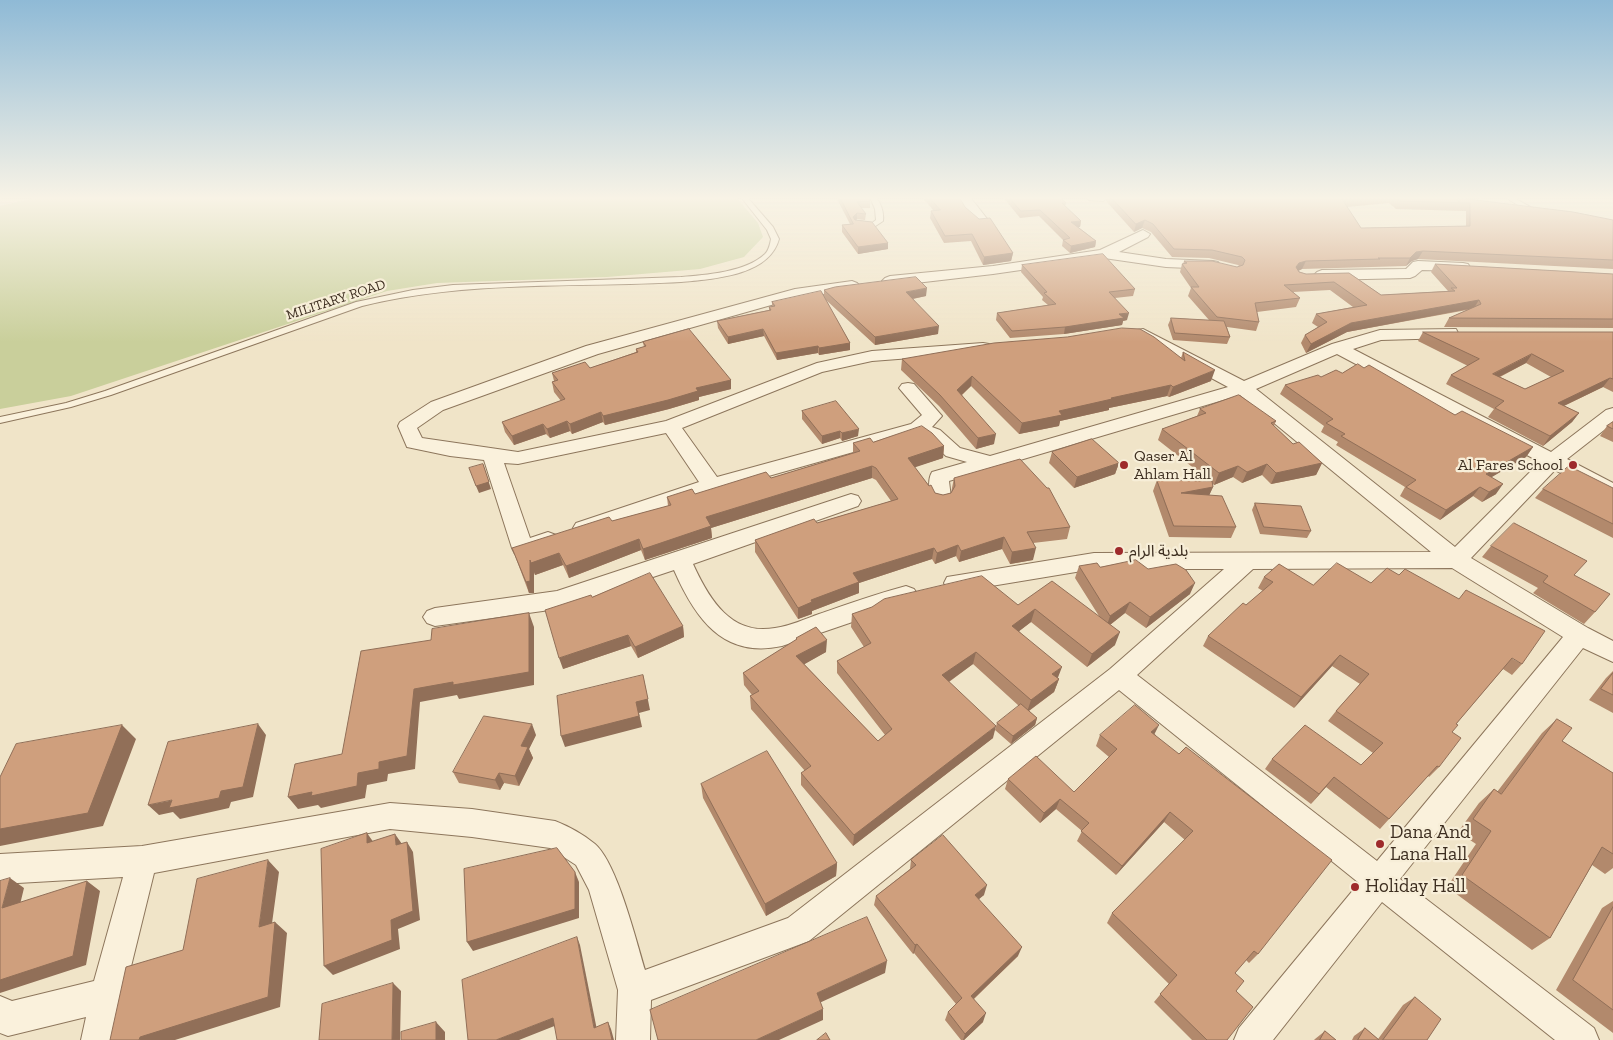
<!DOCTYPE html>
<meta charset="utf-8">
<style>
body{margin:0}
canvas{display:block;background:#f0e4c8}
</style>
<canvas width="1613" height="1040"></canvas>
<script>
const context = document.querySelector('canvas').getContext('2d');
context.lineJoin = 'round';
function fill(path, color) {
  context.fillStyle = color;
  context.fill(path, 'evenodd');
}
function strokePath(path, color, width, dash) {
  context.strokeStyle = color;
  context.lineWidth = width;
  context.lineCap = dash ? 'butt' : 'round';
  context.setLineDash(dash || []);
  context.stroke(path);
}
function drawText(font, color, halo, rows, align = 'center') {
  context.font = font + ' "Zilla Slab","Noto Sans Arabic",serif';
  context.lineWidth = 4.5;
  context.setLineDash([]);
  context.textBaseline = 'middle';
  context.strokeStyle = halo;
  context.fillStyle = color;
  for (const [text, x, y, turn = 0] of rows) {
    context.save();
    context.translate(x, y);
    context.rotate((+turn || 0) * Math.PI / 180);
    context.textAlign = isNaN(turn) ? turn : align;
    if (halo) context.strokeText(text, 0, 0);
    context.fillText(text, 0, 0);
    context.restore();
  }
}
fill(new Path2D(`
 M38,197h698l22,26 5,14 -19,20 -44,12 -93,8 -170,6 -50,8 -316,105 -71,13v-203z`), '#c9cf9b');
const lane = new Path2D(`
 M741,197h6l26,30 6,12c-10,37 -66,40 -98,43 -107,6 -214,-2 -319,24l-251,89 -40,12 -71,16v-6l66,-14 39,-12 251,-89 57,-12 40,-5 228,-8c25,-2 65,-5 84,-23 4,-4 5,-10 6,-15l-4,-9z
 M870,197h6c5,7 8,15 7,24l-9,6 -18,-2 -1,-2 4,-2 13,2 4,-3 -1,-11z
 M1505,197h7l22,12 -7,2z`);
const street = new Path2D(`
 M958,197h12l18,23 -2,3h-10z
 M1087,197h23l-7,4 -14,-1z
 M1143,230l7,4 -2,3 -29,15 47,7 47,2 5,1 2,3 -2,3 -5,1 -47,-2 -62,-9 -111,16 -103,12 -5,-2 -3,-3 3,-3 5,-2 103,-10 107,-16z
 M1418,261l45,2 5,1 2,3 -2,3 -5,1 -41,-1 -7,6 -5,2 -88,2 -5,-2 -3,-3 3,-3 5,-2 84,-1 7,-7z
 M852,281l5,2 3,3 -3,3 -61,9 -198,56 -155,56 -26,18 5,10 96,14 148,-31 151,-58 55,-12 111,-8 6,1 2,4 -2,4 -117,9 -50,11 -140,56 35,49 194,-53 11,-9 -23,-27 3,-4 6,-1 6,1 28,32 -10,11 8,3 20,18 30,8 238,-69 -91,-49 -2,-4 2,-4 6,-1 101,52 88,-37 48,-14 76,-1 2,4 -2,4 -6,1 -69,2 -28,9 198,103 55,-42 7,-2v15l-46,36 46,24v16l-58,-29 -84,88 117,70 25,13v21l-30,-14 -183,231 194,149 5,12h-44l-173,-138 -109,138h-39l5,-12 120,-145 -240,-193 -310,251 -158,59 -1,40h-34l2,-50 -29,-100 -13,-25 -26,-17 -78,-11 -82,-8 -236,44 -30,122 -9,45h-34l5,-23 -78,19 -8,-3v-37l12,5 82,-20 29,-104 -123,7v-30l142,-8 248,-43 82,6 83,12c13,5 29,14 40,23 22,19 41,96 50,126l143,-52 322,-249 114,-100h-130l-139,23 -8,-3 -3,-6 3,-6 147,-24 337,-1 -191,-157 -291,86 2,17 -3,5 -7,2 -7,-2c-5,-8 -7,-23 -2,-31l35,-10 -21,-6 -20,-18 -9,-4 -198,56 -135,46 -8,-3 -3,-5 3,-5 123,-41 -33,-49 -148,31 -14,-1 26,75 18,-6 8,3 3,5 -3,5 -33,11 -8,-2 -3,-6 -28,-88 -34,-4 -43,-9 -9,-21 2,-4 31,-20 155,-56 209,-57zM1337,354l203,108 -85,85 -199,-158zM1452,568l111,69 -186,224 -240,-186 116,-106z
 M851,494l7,2 3,5 -3,5 -165,58c16,35 38,72 82,64 15,-2 30,-9 44,-14 29,-10 57,-20 87,-28l8,3 4,6 -4,6 -132,45c-59,13 -87,-28 -108,-76l-117,39 -122,17 -8,-3 -4,-6 4,-6 8,-3 122,-17z`);
strokePath(lane, '#8d765c', 2);
strokePath(street, '#8d765c', 2);
strokePath(new Path2D(`
 M0,198l7,-1`), '#8d765c', 2, [2.5, 2]);
fill(lane, '#faf1dc');
fill(street, '#faf1dc');
fill(new Path2D(`
 M836,197h32l2,4v7h-9l5,6 -1,6 -8,-1 -1,1 32,23v6l-30,5 -16,-22v-7l8,-1z
 M922,197h37l6,10 48,46 -2,8 -28,4 -12,-24 -27,2 -14,-25 1,-7 2,-1z
 M1003,197h57l6,6 -1,3 16,15 -1,6h-2l18,14 -1,6 -25,6 -8,-7 1,-6 -24,-24 -19,2z
 M1107,197h343l8,4 2,-3 153,22v49l-195,-10 -6,2 -6,5 -104,3 -4,2 8,3 43,-1 32,22 67,-4 -17,-19 4,-8 178,10v54l-169,-1 5,-9 18,-8 -120,22 -41,21 -5,-10 4,-8 13,-8 -6,-4 4,-9 37,-7 -23,-17 -37,2 7,6 -4,9 -39,5 2,10 -3,9 -29,-4 3,10 -3,7 -54,-4 -5,-15 3,-7 38,2 -21,-24 3,-8 -11,-16 2,-8h1l1,-3 53,6 2,-1 -1,-1 -29,-7 -37,-1 -21,-25 -9,-4 -8,4 -28,-31zM1389,203l7,6 70,2v15l-105,2 -14,-21z
 M1465,197h20l-1,2z
 M1022,265l113,24 -2,7 -18,2 12,22 -4,1 -1,4 -58,9 -54,4 -14,-18 1,-7 51,-8 -6,-5 1,-3 -22,-25z
 M824,290l102,6 -13,3 25,35 -63,11 -49,-45 24,43v7l-31,5 -1,-2 -41,7 -13,-24 -36,8 -10,-16 -1,-7 52,-11v-3h3v-5l52,-6z
 M1423,332h190v60l-10,-5 -39,19 15,7 -7,9 -29,24 -55,-29 6,-8 -48,-25 5,-9 17,-9 -50,-25zM1526,363l25,14 -26,12 -25,-12z
 M643,342l88,38v9l-32,8v3l-30,9 -64,16 -2,-3 -31,12 -2,-3 -20,7 -4,-4 -32,11 -9,-13 -3,-10 59,-21 -7,-9 -2,-10 2,-1 -2,-8 38,-5 46,-16v-3l8,-2z
 M1183,352l28,29 -42,16 -2,-1 -58,12v2l-49,11 -1,5 -40,8 -48,-48 -9,9 32,49 -18,5 -37,-43 -38,-36 1,-11 279,-1z
 M1342,373l113,42 78,32 -7,10 -35,20 5,17 -14,8 -9,-6 -33,24 -40,-24 5,-9 -69,-42 2,-3 -17,-10 3,-6 -44,-32 5,-9z
 M1200,409l76,12 -2,5 19,18 29,19 -6,12 -45,9 -9,-9 -20,8 -9,-6 -19,8 -2,-2 1,4 -4,8 27,32 -5,11 -62,-1 -16,-46 4,-11 53,1 -52,-41 4,-11 35,-13z
 M802,411l56,25 -16,5 -2,-3 -18,6 -20,-25z
 M1613,422v20l-13,-6 7,-10z
 M873,442l71,4 -1,12 -29,9 21,26 8,2 8,-2 3,-15 116,49 -3,12 -34,4v17l-23,4 -8,-15 -43,13 -3,-6 -21,8 -3,-5 -73,24v10l-47,18v3l-14,5 -43,-67v-12l62,-17 74,-22 -15,-21 -4,-2 -161,50 1,10 -67,22 -4,-10 -72,28 -6,-13 -28,10 -1,-3v21h-5l-17,-45 156,-42 -1,-9 28,-3 76,-16 82,-25v-10z
 M1052,452l67,11 -4,11 -41,14 -25,-25z
 M1613,488v50l-78,-40 8,-9z
 M1255,503l56,28 -4,7 -47,-4 -8,-24z
 M1491,546l83,29 21,37 -11,12 -51,-31 5,-5 -56,-31z
 M1079,566l69,3 42,25 -44,34 -21,-15 -15,12 5,20 -28,22 -56,-45 -12,9 40,48 -5,13 -25,19 8,7 -2,7 -24,19 -16,-14 2,-7 22,-17 -46,-42 -24,18 44,56 -140,108 -52,-61v-12l4,-2 -54,-62 -1,-13 2,-1 -8,-10 -1,-12 53,-33v-2l30,14 -22,12 74,77 7,-6 -48,-62v-12l27,-14 -13,-20 1,-13 166,-9 81,11 -24,-38z
 M1264,577l49,8 58,-2 151,81 -10,11 -9,-6 -47,55 -4,8 -13,35 -10,10 -1,-1 -48,53 -54,-42 -15,17 -46,-35 7,-10 89,6 12,-12 -45,-32 8,-10 24,-27 -28,-18 -38,42 -91,-62 5,-10 38,-31 17,-14 -5,-3z
 M592,597l91,29 1,11 -46,21 -7,-12 -68,23z
 M1613,671v42l-24,-13 17,-22z
 M1557,719l5,22 51,32v95l-8,6 -13,-9 -42,73 -18,12 -85,-63 29,-43 -18,-12 21,-29 15,-14 3,3 45,-59z
 M1155,734l103,220 -9,9 -3,-3 -11,13 1,18 -9,49h-35l-38,-38 15,-18 -62,-61 5,-10 73,-73 -21,-18 -48,53 -39,-34 5,-10 -26,-22 -16,14 -35,-34 3,-10 66,13 35,-35 -13,-11 4,-11z
 M536,735l-7,14 4,9 -14,28 -15,-3 -4,7 -41,-7 -6,-11z
 M701,784l136,79 -1,13 -70,40 -63,-118z
 M911,860l73,35 -6,4 40,57 -44,43 9,23 -19,18h-3l-16,-20 3,-8 8,-8 -42,-51 -1,1 -39,-49 2,-9 34,-27z
 M1613,901v132l-57,-43 46,-82z
 M1415,997l12,43h-75l2,-4 11,-8 13,11 25,-34z
 M1325,1031l11,9h-22l1,-1z`), '#b2896c');
fill(new Path2D(`
 M857,213v6l-4,4v-6z
 M1145,220l-3,8 -8,4 2,-8z
 M1081,221l-1,6 -10,1 1,-6z
 M1096,241l-1,6 -25,6 1,-7z
 M888,243v6l-30,5v-7z
 M1423,251l-5,8 -6,2 -6,5 4,-8 6,-6z
 M1013,253l-2,8 -28,4 1,-8z
 M1306,261l-4,8 -6,3v-5l3,-4z
 M927,288l-1,8 -20,4v-8z
 M1479,300l-5,8 -127,24 -41,21 5,-9 40,-21z
 M1129,313l-2,7 -4,1 -1,4 -58,9 1,-7 54,-13z
 M939,326l-1,8 -63,11v-8z
 M763,329l1,7 -36,8v-7z
 M850,343v7l-31,5v-7z
 M818,346v7l-41,7 -1,-7z
 M1532,354l-6,9 -39,20 6,-9z
 M1215,370l-4,11 -42,16 4,-10z
 M972,376l-1,10 -16,15 2,-11z
 M1610,378l-7,9 -52,25 7,-9z
 M731,380v9l-32,8v3l-30,9 -64,16 -2,-9 93,-28z
 M1171,385l-4,11 -58,12v2l-49,11 -1,5 -40,8 3,-11 37,-12 52,-13z
 M601,412l2,10 -31,12 -2,-10z
 M1579,413l-7,9 -29,24 7,-10z
 M567,421l3,10 -20,7 -3,-9z
 M543,424l3,10 -32,11 -2,-9z
 M859,429l-1,7 -16,5v-8z
 M840,431v7l-18,6v-8z
 M996,434l-2,10 -18,5 2,-11z
 M944,446l-1,12 -36,12 1,-12z
 M1533,447l-7,10 -46,27 6,-10z
 M1119,463l-4,11 -41,14 3,-11z
 M1322,463l-6,12 -45,9 5,-11z
 M483,464l8,25 -12,4 -3,-7z
 M1267,464l-5,11 -20,8 5,-11z
 M872,466v12l-161,50 1,10 -67,22 -2,-11 63,-32z
 M1238,466l-5,11 -19,8 5,-12z
 M1503,484l-7,10 -14,8 7,-10z
 M1213,487l-5,11 -27,-5z
 M1480,487l-7,9 -33,24 6,-10z
 M1004,537l-2,12 -43,13 2,-11z
 M639,539l2,11 -72,28 -3,-12z
 M958,545l-2,11 -21,8 2,-11z
 M934,548l-2,11 -73,24v10l-47,18v3l-14,5v-11l55,-35z
 M1036,548l-3,12 -23,4 2,-12z
 M559,553l4,12 -28,10 -1,-3v21h-5l-3,-11 4,-22z
 M1195,583l-5,11 -44,34 4,-11z
 M1130,602l-5,11 -19,15 4,-12z
 M1035,609l-4,13 -22,17 3,-13z
 M529,613l5,14v58l-75,14 -2,-4 -37,7 -5,67 -27,5 -1,7 -20,4 -2,13 -44,10 -3,-3 -20,4 -10,-12 91,-35 35,-73z
 M683,626l1,11 -46,21 -3,-11z
 M1120,632l-5,13 -28,22 5,-13z
 M628,635l3,11 -68,23 -4,-11z
 M827,640l-1,12 -30,17v-13z
 M976,652l-3,12 -33,24 2,-13z
 M1340,655l-8,11 -38,42 7,-11z
 M1062,667l-5,13 -5,-6z
 M643,675l7,35 -11,3 3,14 -77,20 -4,-11 75,-34z
 M1059,679l-5,13 -27,20 4,-12z
 M1037,718l-2,7 -24,19 2,-8z
 M258,724l8,11 -13,62 -22,5 -2,6 -49,11 -7,-7 -14,3 -11,-10 73,-14z
 M532,724l4,11 -7,14 4,9 -14,28 -4,-10 6,-30z
 M122,725l14,14 -33,87 -103,20v-17z
 M1159,725l-5,10 -3,-3z
 M996,726l-3,12 -140,108 1,-11z
 M499,773l5,10 -4,7 -5,-10z
 M1334,777l-8,10 -15,17 8,-10z
 M1060,799l-4,10 -16,14 4,-10z
 M1170,812l-6,10 -48,53 6,-9z
 M367,833l7,10h-7z
 M395,834l7,10 -6,1z
 M407,842l6,10 7,68 -22,9 2,20 -67,26 -9,-9 67,-46z
 M268,860l11,12 -9,66 -11,-11z
 M837,863l-1,13 -70,40 -1,-12z
 M575,872l4,10v36l-106,33 -6,-9z
 M10,878l14,10 -7,29 -15,-9z
 M87,881l13,10 -14,74 -86,28v-13z
 M987,885l-3,10 -12,10 3,-10z
 M275,922l12,11 -7,74 -105,33h-36l1,-3z
 M577,937l3,8 18,90 -4,-7z
 M917,944l-3,9 -1,1 2,-9z
 M1022,947l-4,9 -50,48 3,-8z
 M887,961l-2,12 -68,31v-11z
 M393,983l8,8 -1,49h-8z
 M823,1009v11l-44,20h-23z
 M986,1013l-3,9 -19,18h-1l2,-6z
 M553,1018l4,7 -38,15h-23z
 M436,1022l9,10v8h-9z
 M608,1022l3,7 3,11h-2z`), '#916f58');
const building = new Path2D(`
 M840,197h28l2,4 -13,1 9,12 -9,-1 -4,4 2,3 17,2 16,21 -30,4 -16,-22 11,-1z
 M929,197h30l6,10 14,12 11,-1 23,35 -29,4 -12,-23 -27,2 -14,-25 9,-1z
 M1009,197h51l6,6h-4l19,18 -10,1 25,19 -25,5 -8,-6 7,-2 -30,-28 -19,1z
 M1111,197h264l-33,2 19,29 109,-2v-23l-70,-2 -6,-4h62l3,5 1,-4 113,14 40,8v40l-190,-9 -7,1 -6,6h-32l2,1 -74,2 -7,2 -3,4 3,5 7,2 43,-1 32,22 74,-4 -4,-3h6l-22,-24 178,10v45l-164,-1 32,-14 -2,-4 -128,23 -40,21 -6,-9 22,-13 -11,-8 51,-9 -33,-23 -50,3 16,13 -45,5 4,19 -42,-5 -26,-30h8l-17,-23 5,-1 -3,-2h28l25,6 6,-2 2,-5 -3,-3 -30,-7 -38,-1 -21,-25 -8,-4 -9,4z
 M1103,254l32,35 -26,3 20,21 -10,1 5,4 -59,9 -53,4 -15,-18 59,-9 -12,-11 3,-1 -25,-27z
 M916,277l11,11 -21,4 33,34 -64,11 -51,-47 11,-3z
 M821,291l29,52 -31,5 -1,-2 -42,7 -13,-24 -35,8 -11,-16 54,-11 -2,-3 6,-1 -3,-4z
 M1171,318l53,3 6,16 -55,-4z
 M1122,328l18,1 14,8 31,24 -2,-9 32,18 -42,17 -2,-2 -60,13 1,1 -53,12 3,4 -40,8 -50,-47 -15,14 39,44 -18,4 -38,-43 -38,-36 92,-16 73,-6z
 M689,329l42,51 -35,8 2,3 -30,9 -65,16 -2,-4 -31,12 -3,-3 -20,8 -4,-5 -31,12 -10,-14 63,-23 -13,-17 6,-2 -6,-7 33,-11 5,6 48,-16 -2,-3 10,-3 -3,-4z
 M1423,332h190v47l-3,-1 -52,25 21,10 -29,23 -55,-28 9,-7 -53,-26 28,-16zM1532,354l32,17 -39,18 -32,-15z
 M1358,364l6,4 5,-3 86,50 7,-4 71,36 -47,27 17,10 -14,8 -9,-5 -34,23 -40,-23 10,-7 -75,-44 4,-2 -19,-11 7,-4 -48,-34 33,-10 3,2 15,-7 6,3z
 M1239,395l37,26 -5,2 22,21 6,-2 23,21 -46,10 -9,-9 -20,8 -9,-6 -19,7 -57,-44 44,-16 -6,-4z
 M836,401l23,28 -17,4 -2,-2 -18,5 -20,-25z
 M1613,422v7l-6,-3z
 M922,426l10,7 12,13 -36,12 21,28 2,-1 4,8 8,2 8,-2 4,-7 -1,-8 66,-19 27,29h2l21,39 -43,5 9,16 -24,4 -8,-15 -43,14 -3,-6 -21,8 -3,-5 -81,25 6,9 -48,18 1,2 -14,6 -43,-68 59,-21 3,4 81,-24 -22,-31 -4,-2 -166,51 5,9 -68,23 -4,-10 -73,27 -7,-13 -28,10 -1,-3v21l-4,1 -14,-34 97,-31 3,4 59,-16 -4,-8 25,-8 3,5 71,-22 5,6 89,-27 -7,-8 17,-5 3,4z
 M1092,439l27,24 -42,14 -25,-25z
 M483,464l6,18 -13,4 -7,-18z
 M1569,466l44,22v36l-70,-35z
 M1157,480l55,1 1,6 -32,6 41,3 14,31 -62,-1z
 M1255,503l46,3 10,25 -47,-4z
 M1514,523l73,38 -13,14 36,19 -15,18 -52,-30 5,-6 -57,-30z
 M1136,560l12,9 28,-5 10,6 9,13 -45,34 -20,-15 -20,14 -31,-50 18,-3 3,4z
 M1337,563l34,20 16,-15 12,7 6,-6 54,30 7,-9 79,41 -23,33 -10,-6 -56,66 2,1 -6,7 9,6 -22,29 -2,-1 -48,53 -55,-42 -15,17 -47,-35 33,-34 56,40 22,-22 -47,-32 33,-37 -29,-19 -39,42 -93,-61 35,-33 3,2 27,-23 -9,-5 15,-13 34,21z
 M650,573l33,53 -48,21 -7,-12 -69,23 -14,-48 46,-15 1,2z
 M982,576l36,29 34,-24 68,51 -28,22 -57,-45 -23,17 50,41 -10,7 7,5 -28,21 -55,-48 -34,23 54,51 -142,109 -53,-62 10,-7 -61,-70 9,-5 -16,-18 54,-34 -1,-1 20,-11 11,13 -31,16 82,85 14,-12 -55,-68 34,-18 -19,-29 20,-7 12,-8z
 M529,613v59l-76,13v-3l-39,7 -7,67 -28,6v7l-21,4 -1,13 -46,10 1,-4 -24,5 7,-33 47,-10 19,-103 70,-11 1,-11z
 M1613,673v22l-12,-6z
 M643,675l5,24 -12,3 3,14 -78,20 -4,-40z
 M1021,704l16,14 -24,18 -16,-13z
 M1135,705l24,20 -8,7 28,22 7,-7 146,113 -74,94 -4,-3 -19,22 9,8 -8,10 17,16 -26,33h-20l-47,-46 17,-19 -65,-62 81,-82 -23,-19 -48,54 -41,-35 8,-8 -29,-24 -16,14 -36,-34 28,-23 38,36 43,-43 -17,-14z
 M484,716l48,8 -11,22 7,1 -13,29 -16,-3 -4,7 -42,-8z
 M1557,719l15,9 -10,13 51,32v81l-11,-7 -52,91 -88,-63 29,-44 -18,-12 21,-30 7,5z
 M258,724l-15,63 -22,4 -2,7 -50,10 3,-8 -24,5 20,-63z
 M122,725l-34,88 -88,16v-52l16,-33z
 M767,751l70,112 -72,41 -64,-120z
 M367,833v10l28,-9 1,11 11,-3 6,69 -22,9 1,20 -68,26 -3,-117z
 M943,835l44,50 -12,10 47,52 -51,49 15,17 -21,21 -17,-22 14,-14 -45,-54 -2,1 -39,-49 40,-31 -5,-5z
 M557,848l18,24v37l-108,33 -3,-73z
 M268,860l-9,67 16,-5 -7,75 -128,40 -1,3h-29l16,-73 57,-17 14,-71z
 M10,878l-8,30 85,-27 -14,75 -73,24v-99z
 M1613,907v103l-40,-30z
 M867,917l20,44 -70,32 6,16 -67,31h-98l-8,-30z
 M577,937l17,91 14,-6 4,18h-55l-4,-22 -57,22h-28l-6,-60z
 M393,983l-1,57h-73l3,-36z
 M1415,997l26,22 -14,21h-44z
 M436,1022v18h-35v-8z
 M1365,1028l14,12h-21z
 M1325,1031l11,9h-16z
 M826,1033l4,7h-13z`);
fill(building, '#cf9f7d');
strokePath(building, '#916f58', 1);
const sky = context.createLinearGradient(0, 0, 0, 342);
sky.addColorStop(0, '#8fbad6');
sky.addColorStop(0.58, '#f8f3e6');
sky.addColorStop(1, '#f8f3e600');
context.fillStyle = sky;
context.fillRect(0, 0, 1613, 342);
for (const [x, y, r, color] of [
 [1124,465,5,"#9e2a2b"],
 [1573,465,5,"#9e2a2b"],
 [1119,551,5,"#9e2a2b"],
 [1380,844,5,"#9e2a2b"],
 [1355,887,5,"#9e2a2b"]
]) {
  const dot = new Path2D();
  dot.arc(x, y, r, 0, 2 * Math.PI);
  context.fillStyle = color;
  context.fill(dot);
  strokePath(dot, '#f7eed8', 2);
}
drawText('14px', '#3d2e20', '#f7eed8', [
 ["MILITARY ROAD",336,300,-18]
]);
drawText('16px', '#3d2e20', '#f7eed8', [
 ["Qaser Al",1134,456],
 ["Ahlam Hall",1134,474],
 ["Al Fares School",1563,465,"right"],
 ["بلدية الرام",1129,551]
], 'left');
drawText('19px', '#3d2e20', '#f7eed8', [
 ["Dana And",1390,833],
 ["Lana Hall",1390,855],
 ["Holiday Hall",1365,887]
], 'left');
</script>
